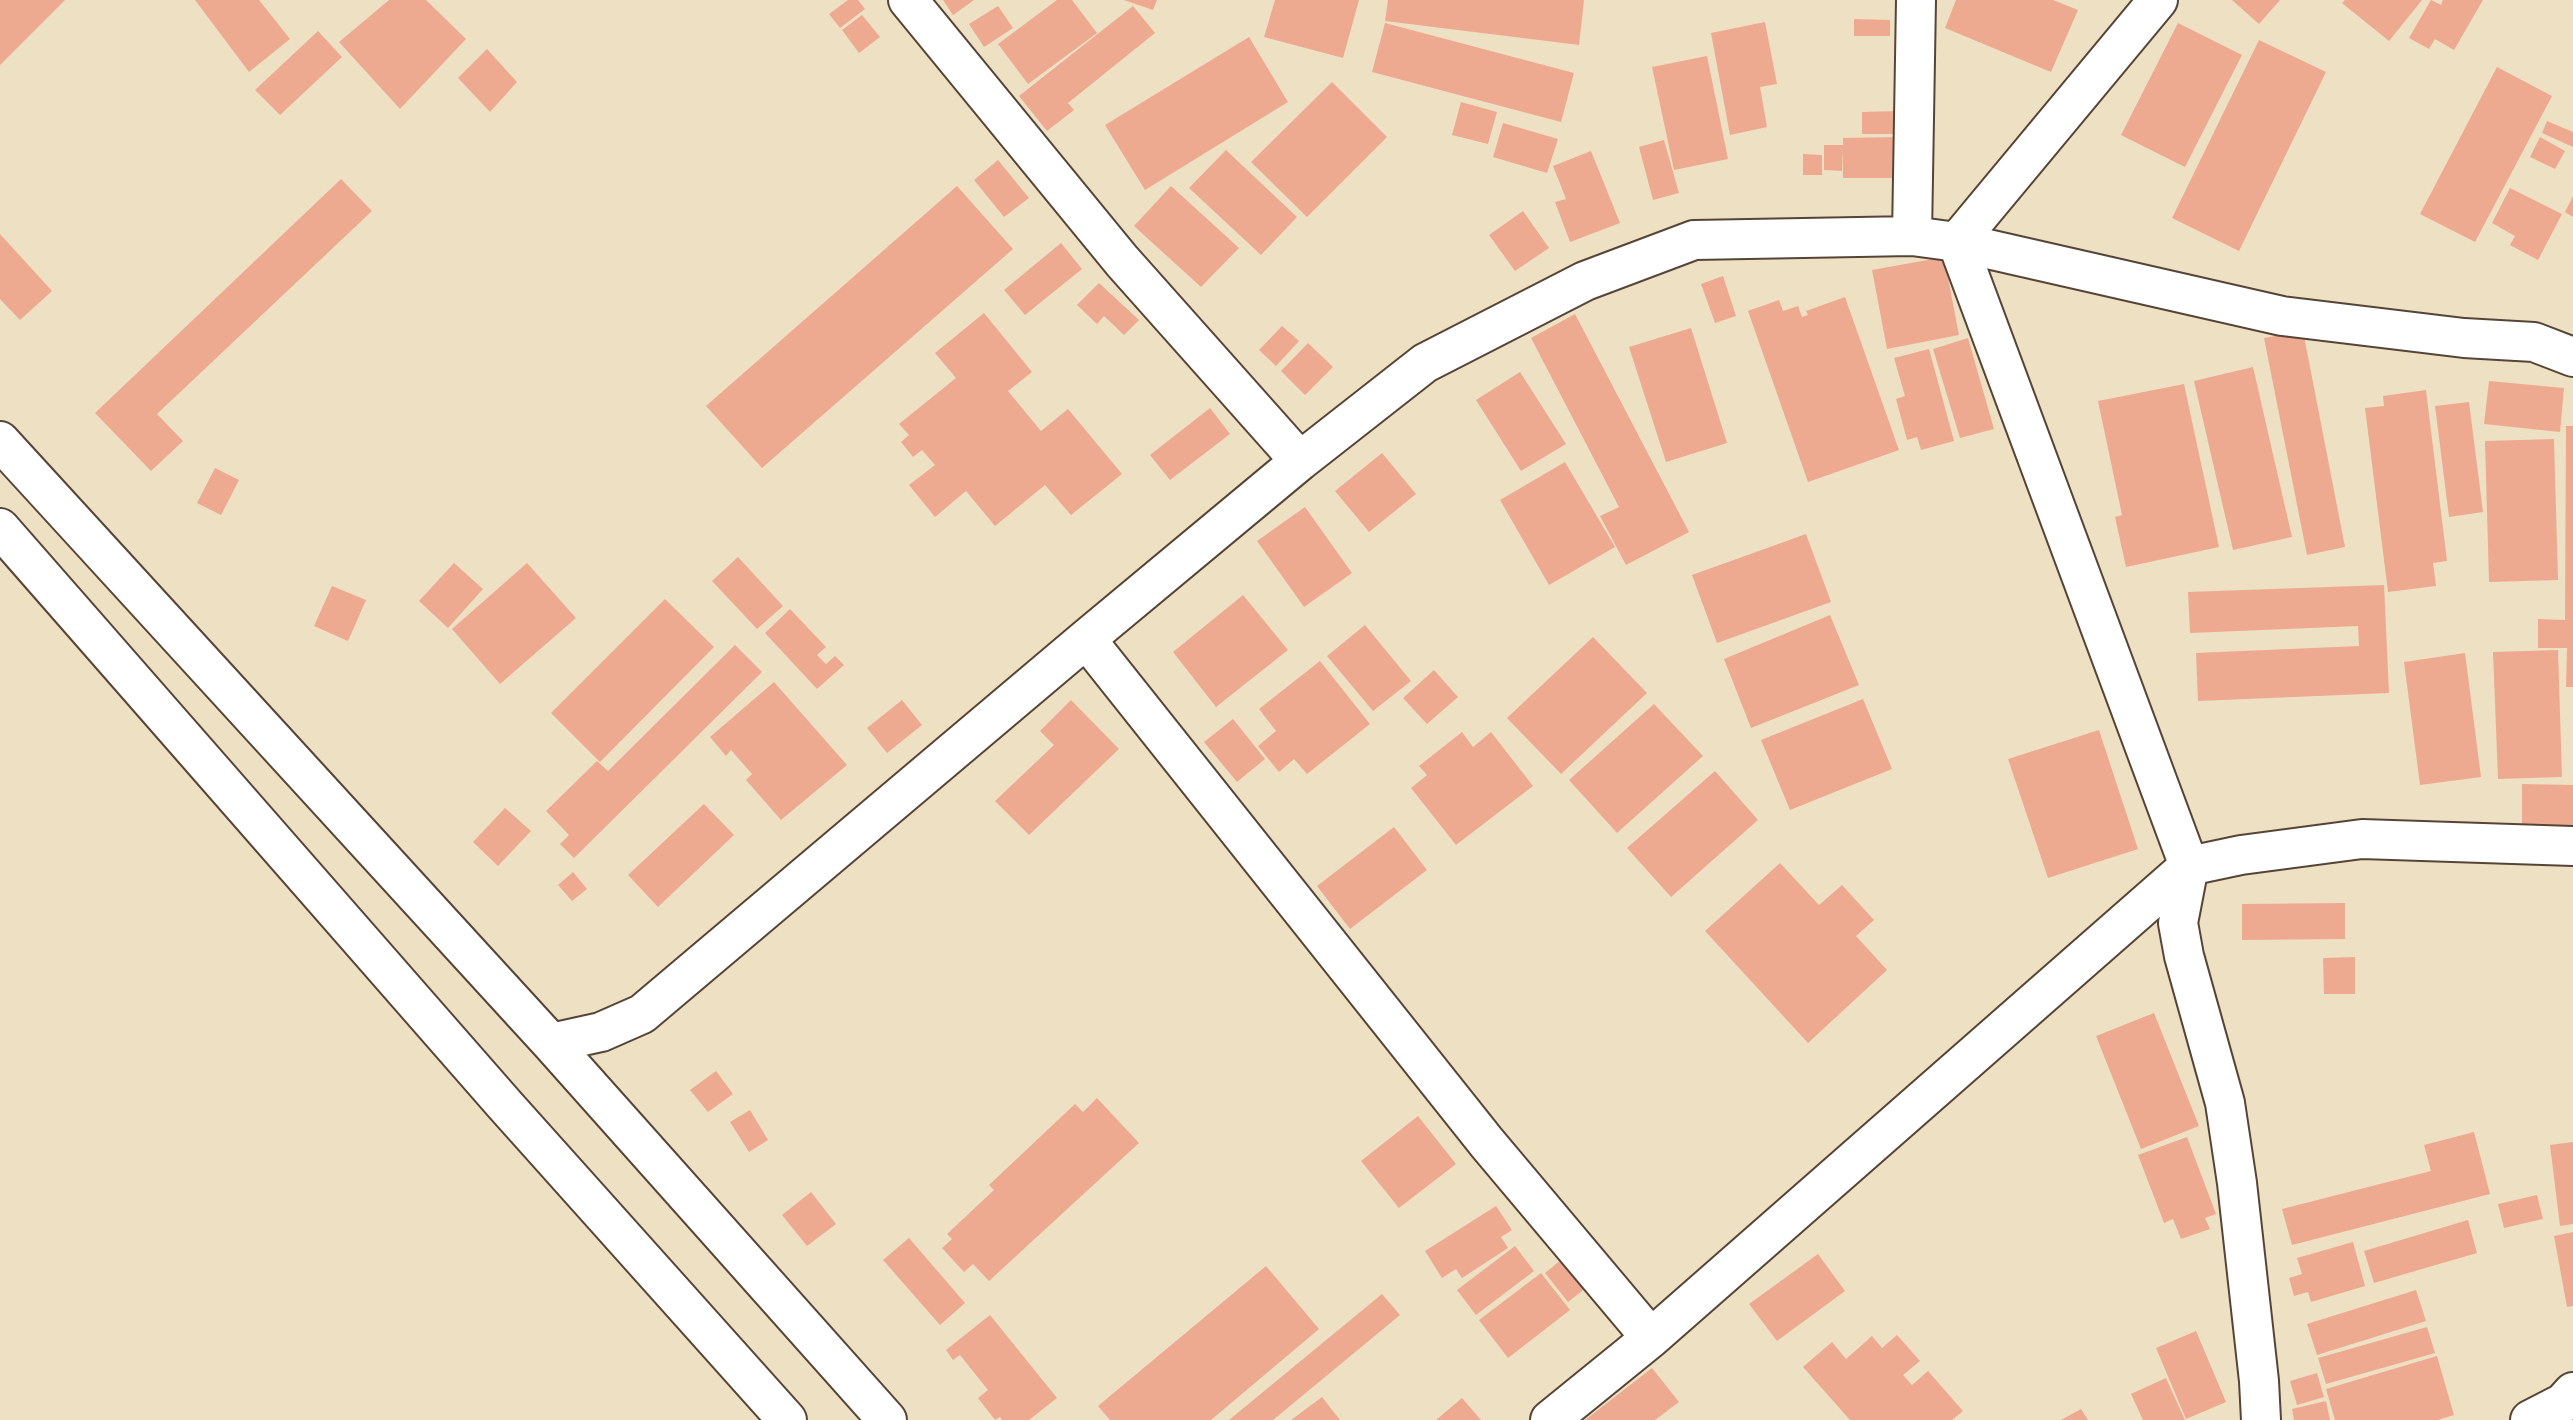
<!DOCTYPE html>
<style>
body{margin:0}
canvas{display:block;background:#eee0c2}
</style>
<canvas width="2573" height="1420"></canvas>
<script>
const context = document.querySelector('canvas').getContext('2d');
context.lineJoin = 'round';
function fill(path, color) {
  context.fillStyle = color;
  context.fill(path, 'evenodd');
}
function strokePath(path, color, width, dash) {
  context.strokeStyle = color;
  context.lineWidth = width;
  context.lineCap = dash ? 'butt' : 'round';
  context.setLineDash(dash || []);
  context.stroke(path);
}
fill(new Path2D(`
 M0,0h65l-65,65z
 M195,0h64l31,39 -41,33z
 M389,0h37l40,39 -66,70 -61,-67z
 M848,0h10l7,9 -25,19 -11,-14z
 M943,0h31l-21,15z
 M1057,0h15l25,33 -69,51 -30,-40z
 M1124,0h33l-4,10z
 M1275,0h84l-16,58 -79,-21z
 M1388,0h196l-5,45 -194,-24z
 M1956,0h97l25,10 -27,62 -106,-44z
 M2232,0h48l-21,24z
 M2345,0h77l-33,41 -47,-38z
 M2431,0l10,5 2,-5h40l-29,50 -19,-11 -6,10 -20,-11z
 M998,6l15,22 -29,19 -15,-23z
 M1133,6l22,27 -87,70 6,7 -27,21 -28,-35z
 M862,15l18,22 -21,16 -17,-23z
 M1854,19l36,1v16h-36z
 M1765,22l12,62 -17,3 7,40 -37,8 -19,-102z
 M1385,23l189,50 -13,49 -189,-50z
 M2178,23l64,32 -57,112 -64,-32z
 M318,31l24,26 -62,58 -25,-25z
 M1249,37l39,65 -143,88 -40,-65z
 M2259,40l67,32 -87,179 -67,-33z
 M487,49l30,33 -27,30 -32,-34z
 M1707,56l21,103 -54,11 -22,-103z
 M2497,67l55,29 -77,146 -55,-28z
 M1332,82l55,55 -80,80 -56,-55z
 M1461,102l36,10 -9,32 -36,-9z
 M1899,111v23h-37v-22z
 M2547,121l26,11v15l-31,-14z
 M1503,123l55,16 -11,34 -54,-16z
 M1896,137v41h-53v-30l-1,23 -18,-1v-25h19v-7z
 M2540,137l25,14 -10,18 -25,-12z
 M1664,140l15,53 -26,7 -14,-53z
 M1226,150l71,67 -36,38 -72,-67z
 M1591,151l29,72 -50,19 -15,-40 11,-3 -13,-33z
 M1803,154l19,1v20h-19z
 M998,160l31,38 -25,19 -30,-37z
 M341,179l31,32 -215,203 26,27 -32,30 -56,-58z
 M957,186l56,63 -251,219 -56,-62z
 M1171,186l68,62 -38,39 -67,-61z
 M2510,188l52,26 -24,46 -28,-15 5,-9 -23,-13z
 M2573,196v21l-8,-5z
 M1523,211l26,37 -34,23 -26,-36z
 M0,234l52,57 -32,29 -20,-21z
 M1061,243l21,26 -57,46 -21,-25z
 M1944,257l15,78 -72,14 -15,-79z
 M1723,276l13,40 -21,7 -14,-39z
 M1099,283l40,37 -15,15 -20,-19 -7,8 -20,-19z
 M1845,297l54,153 -91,32 -60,-171 31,-11 4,11 15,-5 4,11 6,-2 -2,-4z
 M984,313l48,59 -24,19 33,40 27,-22 54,65 -51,41 -26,-30 -50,41 -29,-35 -31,26 -26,-32 26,-20 -13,-15 -9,7 -12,-15 8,-7 -10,-11 57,-46 -21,-25z
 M1575,314l114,218 -63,33 -26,-49 19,-9 -88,-169z
 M1282,326l17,15 -23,25 -17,-16z
 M1691,328l36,115 -61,19 -37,-115z
 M2303,331l42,216 -38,8 -43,-217z
 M1968,338l26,91 -34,9 -27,-89z
 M1308,343l25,24 -28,28 -24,-24z
 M1929,349l25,92 -33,9 -4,-13 -10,3 -11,-41 9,-3 -11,-38z
 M2253,367l39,170 -59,13 -39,-169z
 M1520,372l46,72 -45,27 -45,-71z
 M2489,381l75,7 -4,44 -76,-8z
 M2184,384l35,163 -93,20 -11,-50 7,-2 -24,-114z
 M2426,390l21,171 -14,2 3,23 -48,6 -23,-184 19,-2 -1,-10z
 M2469,402l14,110 -34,5 -14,-111z
 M1210,408l20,26 -60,46 -20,-25z
 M2566,426h7v261h-7l1,-39h-29v-29l27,1z
 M2554,439l4,141 -69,2 -4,-141z
 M1382,453l34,41 -47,38 -34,-41z
 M1565,462l50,85 -66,38 -49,-85z
 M215,468l24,12 -18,35 -24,-12z
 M1305,507l47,66 -48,34 -47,-66z
 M1806,534l25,68 -114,41 -25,-68z
 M738,557l45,49 -26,23 -45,-48z
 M454,563l29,26 -35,39 -29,-27z
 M527,563l49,55 -76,66 -48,-55z
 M2384,585l5,108 -191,8 -2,-48 163,-7 -1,-20 -168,7 -2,-41z
 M332,586l34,14 -18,41 -34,-15z
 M1243,595l45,55 -72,57 -43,-55z
 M665,599l49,48 -114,115 -49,-49z
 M790,609l36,38 -9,8 9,9 9,-8 9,9 -27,24 -52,-56z
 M1830,615l29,70 -108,43 -27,-69z
 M1365,625l46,56 -38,30 -46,-55z
 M1593,637l54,56 -86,81 -54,-56z
 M735,645l27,27 -188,186 -14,-14 9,-9 -23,-24 51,-50 11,10z
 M2558,650l4,127 -64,2 -5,-127z
 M2465,653l16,124 -61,8 -16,-123z
 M1320,661l50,63 -63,50 -13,-15 -15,13 -21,-26 18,-15 -17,-22z
 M1434,670l24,27 -31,27 -24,-26z
 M774,682l73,83 -66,55 -35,-40 6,-6 -21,-24 -5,6 -16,-19z
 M1863,699l29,70 -102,41 -29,-70z
 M902,700l20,25 -35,28 -20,-25z
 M1071,700l48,49 -90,86 -34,-34 59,-56 -14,-14z
 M1654,704l49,52 -86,77 -48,-53z
 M1233,719l32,40 -28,23 -33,-40z
 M2099,730l39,119 -90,29 -40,-119z
 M1462,732l11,15 18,-15 42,54 -77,59 -45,-57 16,-13 -8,-9z
 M1715,771l43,49 -87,77 -44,-49z
 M2522,784l51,1v42l-51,-1z
 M704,804l30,31 -76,72 -30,-32z
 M505,808l26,23 -33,35 -25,-24z
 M1394,827l33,43 -77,59 -33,-43z
 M1780,863l39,42 23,-20 32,35 -18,16 31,34 -79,73 -103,-112z
 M573,872l14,17 -15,12 -14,-16z
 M2345,903v36l-103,1v-36z
 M2355,957v37h-31l-1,-36z
 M2154,1013l45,113 -58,23 -45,-113z
 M716,1071l17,23 -25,18 -18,-22z
 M1097,1098l42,45 -150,138 -16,-17 -9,8 -22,-24 10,-9 -5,-5 47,-44 -5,-5 86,-81 8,8z
 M750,1110l18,30 -19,12 -19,-30z
 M1418,1116l38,48 -57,44 -38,-47z
 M2474,1132l16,62 -198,51 -10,-36 149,-38 -7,-26z
 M2187,1137l29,77 -11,4 5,11 -29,10 -8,-20 -9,4 -26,-68z
 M2573,1142v82l-13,2 -10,-81z
 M811,1192l25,32 -29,22 -25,-31z
 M2537,1195l6,24 -39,9 -6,-24z
 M1496,1206l16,24 -11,7 7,11 -46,30 -6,-9 -14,9 -17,-27z
 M2468,1220l9,33 -103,30 -10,-32z
 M2573,1232v74l-6,1 -13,-71z
 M909,1238l56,65 -25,22 -57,-65z
 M2353,1242l12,44 -54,16 -3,-10 -14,4 -5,-18 13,-4 -5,-16z
 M1515,1246l19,25 -58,44 -19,-25z
 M1818,1254l27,37 -68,50 -28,-37z
 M1567,1255l24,29 -23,18 -23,-29z
 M1266,1266l53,63 -108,91h-101l-12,-14z
 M1541,1273l29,37 -62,48 -29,-38z
 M2416,1290l10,31 -109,34 -10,-31z
 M1382,1294l18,21 -127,105h-44z
 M990,1315l67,83 -28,22h-27l-2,-3 -5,3 -17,-22 10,-8 -28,-35 -7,5 -7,-10z
 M2427,1327l8,26 -109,31 -8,-26z
 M2196,1331l30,71 -40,17 -30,-71z
 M1897,1335l23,26 -17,14 9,10 16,-14 35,40 -11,9h-102l-47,-53 29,-25 14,17 26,-23 10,12z
 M2437,1356l17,59 -16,5h-103l-9,-31z
 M1652,1368l27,34 -24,18h-70z
 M2317,1373l7,24 -27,8 -7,-24z
 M2166,1378l19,42h-42l-12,-26z
 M1322,1397l18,23h-49z
 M1462,1398l19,22h-45z
 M2326,1401l4,19h-36l-2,-11z
 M2081,1409l7,11h-27z`), '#eeaa91');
const minor = new Path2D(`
 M908,0l214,261 178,200
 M2158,0l-201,242 232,624 -11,57 6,33 41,147 12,80 22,198 2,39
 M1912,236l4,-236
 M0,441l551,602 336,377
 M0,528l505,577 282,315
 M1086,639l401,504 164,195
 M551,1043l50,-11 41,-18 444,-375 214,-178 125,-98 160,-82 109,-41 218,-4 45,6 325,74 182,22 70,4 39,15
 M1550,1420l101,-82 538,-472 52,-11 121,-16 211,7
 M2530,1420l33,-17 10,-11`);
strokePath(minor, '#564537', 42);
strokePath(minor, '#fff', 38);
</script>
